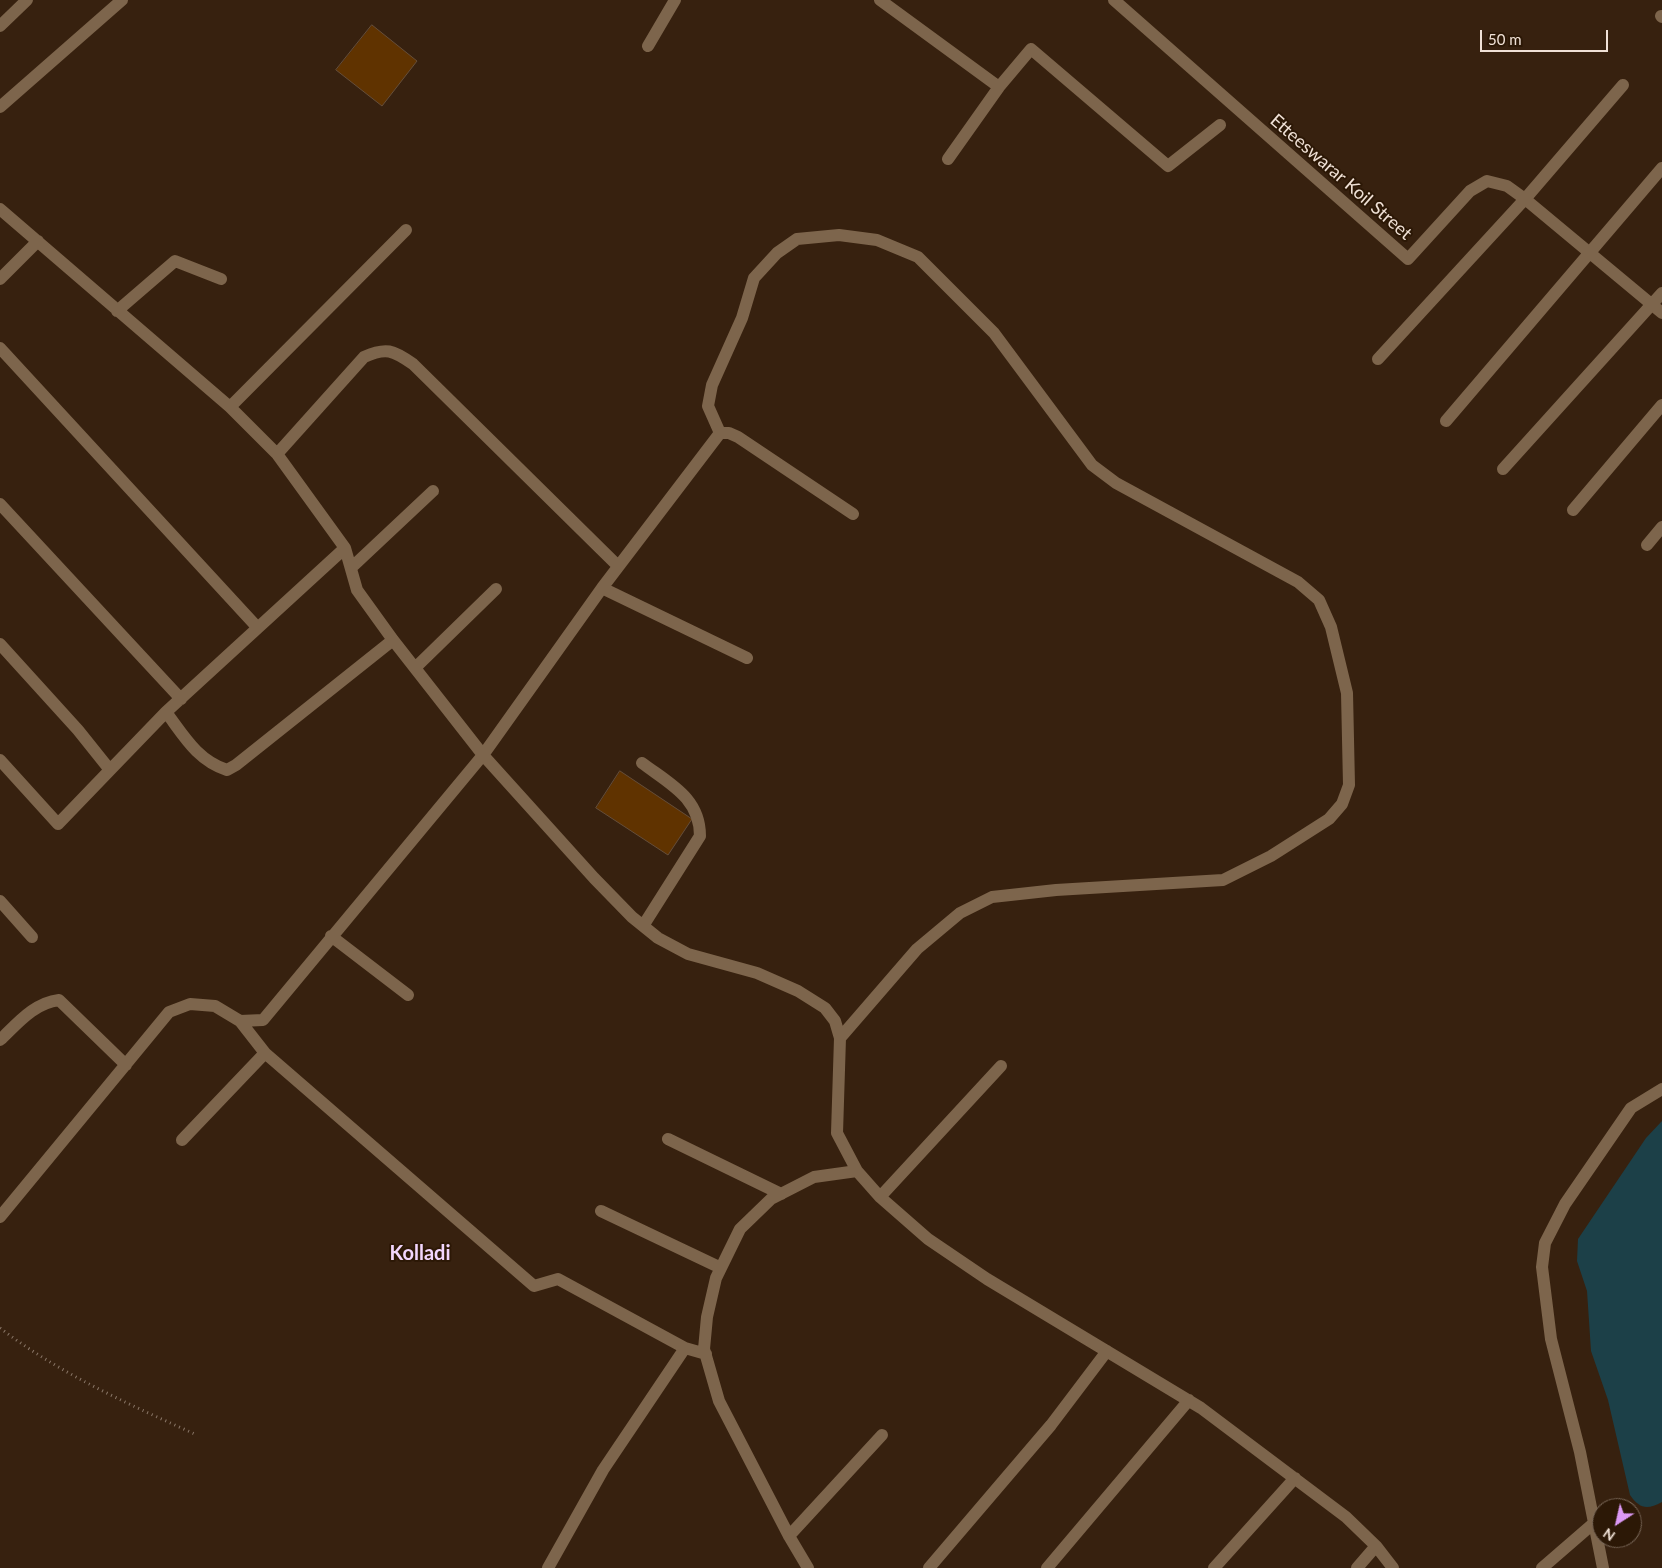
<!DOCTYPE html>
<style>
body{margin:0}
#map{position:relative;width:1662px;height:1568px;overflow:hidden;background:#37210f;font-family:Lato,sans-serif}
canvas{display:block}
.north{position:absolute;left:1592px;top:1498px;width:50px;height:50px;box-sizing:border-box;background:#2c1806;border:1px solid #7a6859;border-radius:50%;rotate:215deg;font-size:14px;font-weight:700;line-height:20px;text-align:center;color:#f0e1d6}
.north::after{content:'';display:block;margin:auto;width:18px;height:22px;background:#dc99f5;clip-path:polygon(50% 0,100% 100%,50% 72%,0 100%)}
.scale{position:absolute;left:1480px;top:30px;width:128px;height:22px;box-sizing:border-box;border:2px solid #f0e1d6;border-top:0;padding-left:6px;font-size:15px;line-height:18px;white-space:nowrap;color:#f0e1d6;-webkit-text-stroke:4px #2c1806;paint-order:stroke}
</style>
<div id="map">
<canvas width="1662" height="1568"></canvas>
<div class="north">N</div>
<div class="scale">50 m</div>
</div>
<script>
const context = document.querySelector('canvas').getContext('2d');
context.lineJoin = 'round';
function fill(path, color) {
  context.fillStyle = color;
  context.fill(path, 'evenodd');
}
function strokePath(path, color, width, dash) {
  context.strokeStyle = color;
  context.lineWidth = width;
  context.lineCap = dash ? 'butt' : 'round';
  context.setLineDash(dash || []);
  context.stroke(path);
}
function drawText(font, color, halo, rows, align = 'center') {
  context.font = font + ' Lato,sans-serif';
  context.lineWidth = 4;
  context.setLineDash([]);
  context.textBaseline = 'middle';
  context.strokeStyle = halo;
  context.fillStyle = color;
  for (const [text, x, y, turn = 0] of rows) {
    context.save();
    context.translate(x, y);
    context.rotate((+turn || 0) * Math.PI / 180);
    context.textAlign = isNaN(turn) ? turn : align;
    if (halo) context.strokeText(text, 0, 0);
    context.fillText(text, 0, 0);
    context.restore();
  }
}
fill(new Path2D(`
 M1662,1121v381c-15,8 -22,7 -32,-7l-22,-95 -17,-49 -4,-60 -10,-30 1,-22 68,-101z`), '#1c4048');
const building = new Path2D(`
 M372,25l45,36 -35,45 -46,-36z
 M620,771l72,48 -24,36 -72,-47z`);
fill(building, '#603300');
strokePath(building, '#654e3a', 1);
strokePath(new Path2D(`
 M0,1328c60,46 128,76 197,107`), '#8b7869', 3, [1, 4]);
strokePath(new Path2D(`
 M880,0l119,87
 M1114,0l294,259 62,-68 17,-10 20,5 18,13 137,114
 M1661,16l1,1
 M0,26l27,-26
 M648,46l27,-46
 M0,107l122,-107
 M948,159l51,-72 32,-38 137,117 52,-41
 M0,209l230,198 47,47 68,94 12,42 36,50 90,115 111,123 38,39 26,21 30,16 69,19 41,18 27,17 10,13 5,17 -3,95 20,38 23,26 48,42 59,40 214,129 145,109 30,29 17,22
 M0,279l38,-38
 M117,311l58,-50 46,18
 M0,348l257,279
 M1378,359l147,-160 98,-114
 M230,407l176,-177
 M1446,421l216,-253
 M720,433l-12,-27 4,-21 30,-67 12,-40 23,-25 20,-14 42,-4 38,5 41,17 76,76 98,132 24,18 182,99 21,18 12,27 16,66 2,92 -7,19 -13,15 -58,37 -48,24 -167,10 -64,7 -32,16 -43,36 -77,89
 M277,454l87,-97c22,-10 29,-7 49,7l205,202
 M1503,469l159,-176
 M0,504l181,195
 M1573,510l89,-105
 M1647,545l15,-18
 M351,568l82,-77
 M602,588l145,70
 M0,644l78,86 32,40 56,-58 179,-164
 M415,668l81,-79
 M166,712c18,24 31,48 61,58l9,-5 157,-125
 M0,760l58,64 52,-54
 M642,763c28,21 58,35 58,73l-57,90
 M0,901l32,36
 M331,936l77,59
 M240,1021l25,32 269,233 24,-7 127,69 21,6
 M0,1040c18,-17 34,-37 59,-40l67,65
 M668,1139l113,55
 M182,1140l83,-87
 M880,1197l121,-131
 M601,1211l120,57
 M0,1217l169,-205 21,-8 25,2 25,15 23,-1 220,-265 119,-167 118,-155h9l9,4 115,77
 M789,1536l93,-101
 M548,1568l55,-98 82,-122
 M808,1568l-19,-32 -70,-135 -15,-52 3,-32 9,-39 24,-49 31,-30 43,-22 43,-6
 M929,1568l122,-143 56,-74
 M1047,1568l142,-168
 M1214,1568l81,-90
 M1357,1568l19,-22
 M1542,1568l52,-45
 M1603,1568l-23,-116 -29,-113 -9,-72 3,-24 20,-39 66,-96 31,-19`), '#7d654c', 12);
drawText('18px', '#f0e1d6', '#2c1806', [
 ["Etteeswarar Koil Street",1341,177,41]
]);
drawText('bold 20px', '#f2d6fd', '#2c1806', [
 ["Kolladi",420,1254]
]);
</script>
